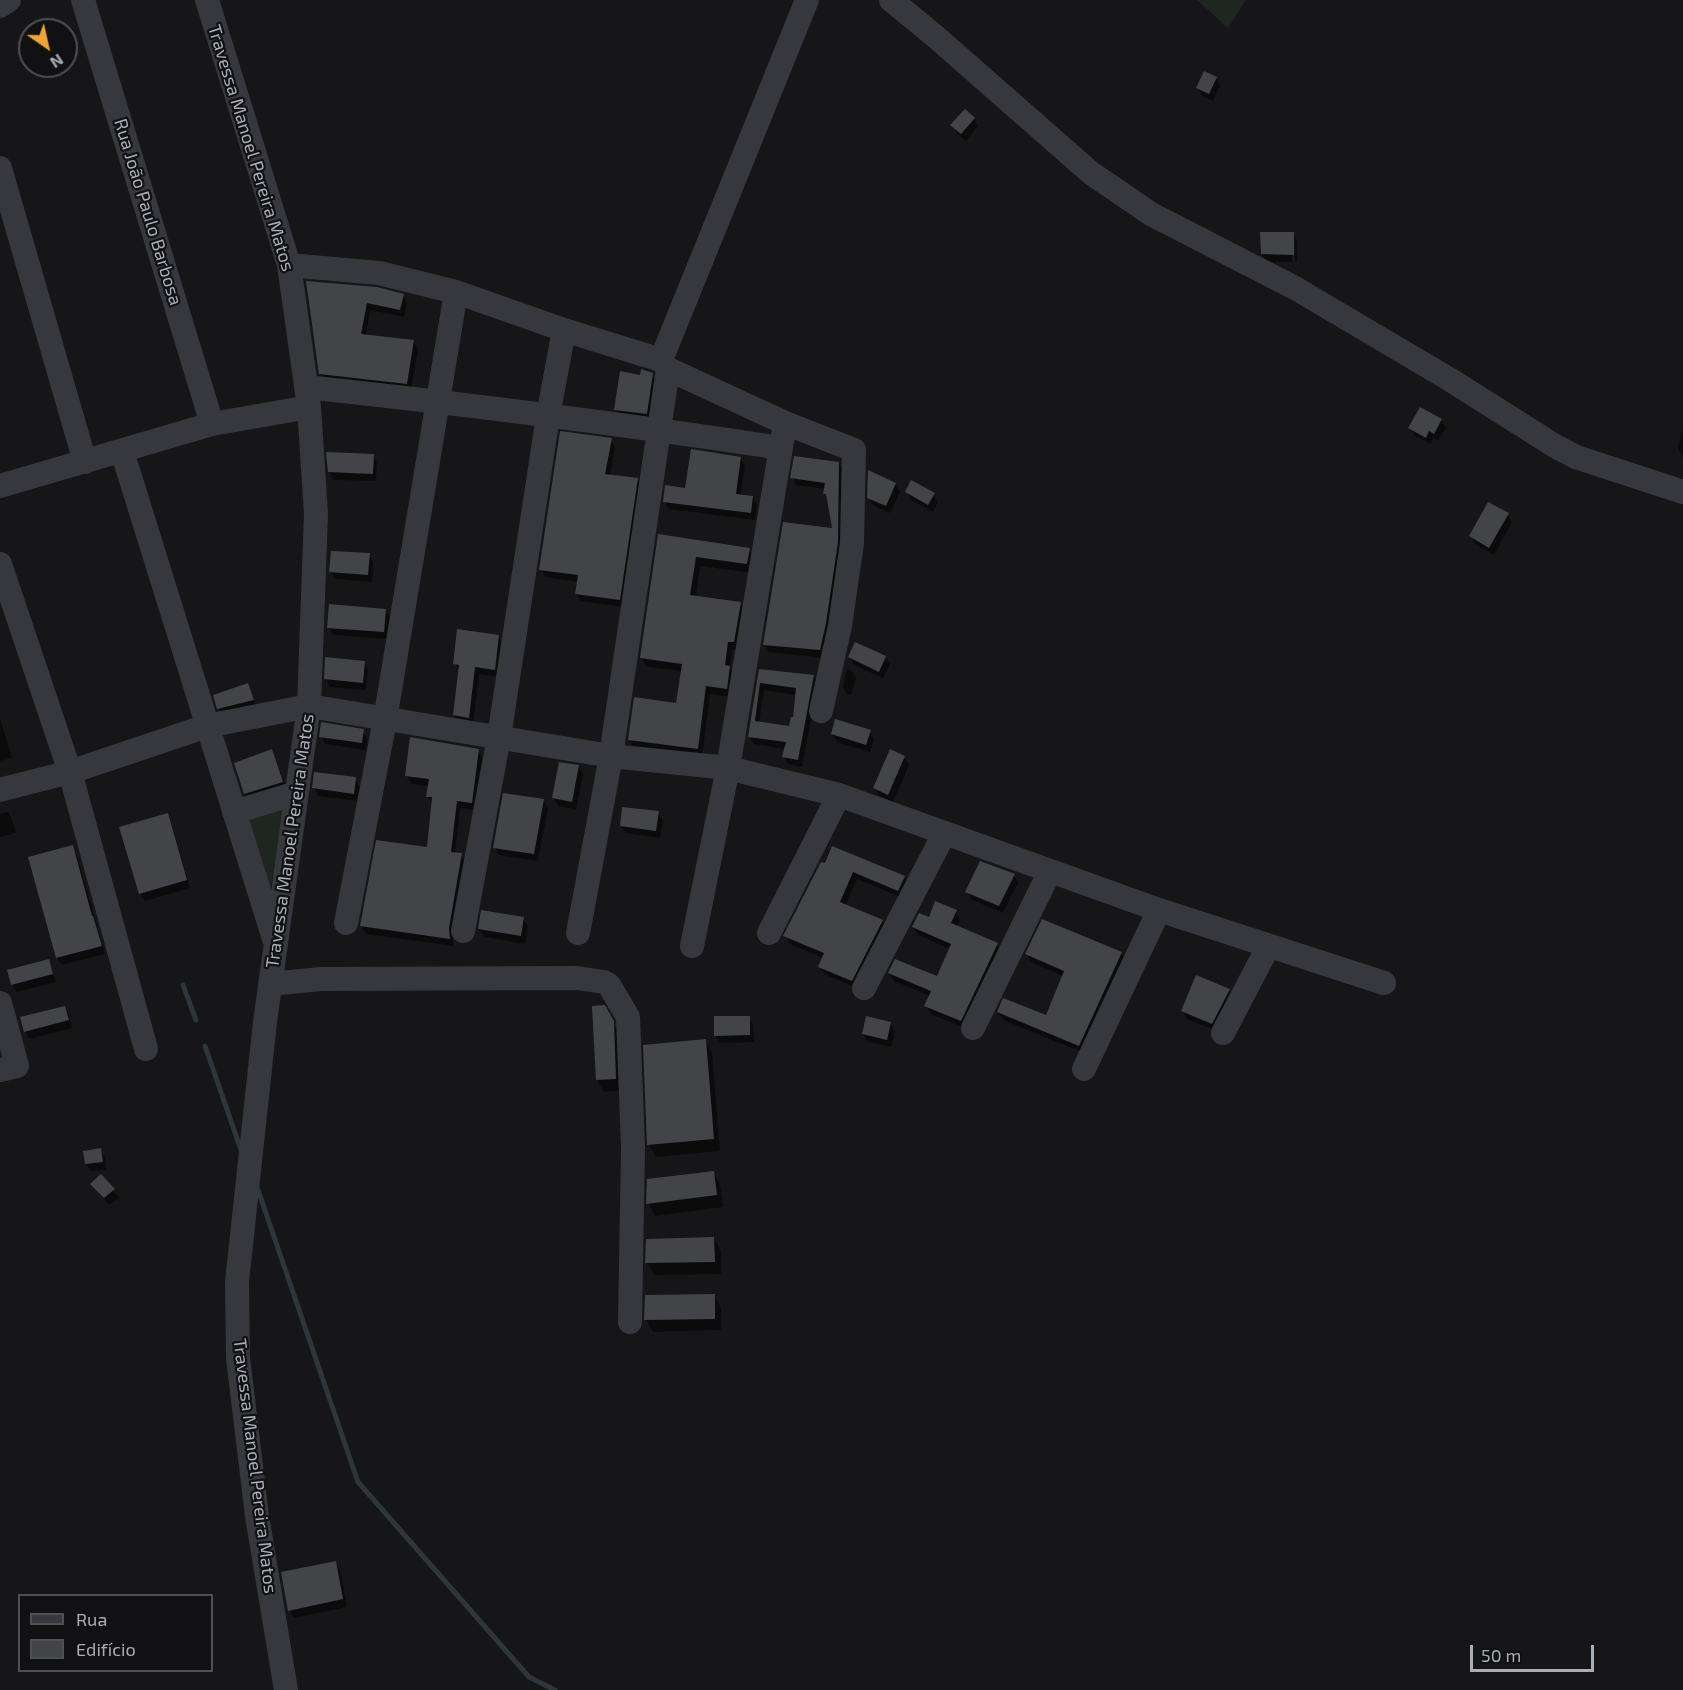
<!DOCTYPE html>
<meta charset="utf-8">
<style>
body{margin:0}
#map{position:relative;width:1683px;height:1690px;overflow:hidden;background:#161618;font-family:"Exo 2",sans-serif}
canvas{display:block}
.legend{position:absolute;left:18px;top:1594px;width:195px;height:78px;box-sizing:border-box;background:#111113;border:2px solid #4d5055;margin:0;padding:8px 10px;list-style:none;font-size:18px;color:#a8aeb7}
.legend li{display:flex;align-items:center;gap:12px;height:30px}
.legend b{width:30px;border:2px solid #4d5055}
.north{position:absolute;left:18px;top:18px;width:60px;height:60px;box-sizing:border-box;background:#111113;border:2px solid #4d5055;border-radius:50%;rotate:146deg;font-size:16px;font-weight:700;line-height:24px;text-align:center;color:#a8aeb7}
.north::after{content:'';display:block;margin:auto;width:21px;height:27px;background:#eca439;clip-path:polygon(50% 0,100% 100%,50% 72%,0 100%)}
.scale{position:absolute;left:1470px;top:1645px;width:124px;height:27px;box-sizing:border-box;border:3px solid #a8aeb7;border-top:0;padding-left:8px;font-size:18px;line-height:21px;white-space:nowrap;color:#a8aeb7;-webkit-text-stroke:4px #111113;paint-order:stroke}
</style>
<div id="map">
<canvas width="1683" height="1690"></canvas>
<ul class="legend">
<li><b style="height:8px;background:#37383d"></b>Rua</li>
<li><b style="height:16px;background:#424448"></b>Edifício</li>
</ul>
<div class="north">N</div>
<div class="scale">50 m</div>
</div>
<script>
const context = document.querySelector('canvas').getContext('2d');
context.lineJoin = 'round';
function fill(path, color) {
  context.fillStyle = color;
  context.fill(path, 'evenodd');
}
function strokePath(path, color, width, dash) {
  context.strokeStyle = color;
  context.lineWidth = width;
  context.lineCap = dash ? 'butt' : 'round';
  context.setLineDash(dash || []);
  context.stroke(path);
}
function drawText(font, color, halo, rows, align = 'center') {
  context.font = font + ' "Exo 2",sans-serif';
  context.lineWidth = 4.5;
  context.setLineDash([]);
  context.textBaseline = 'middle';
  context.strokeStyle = halo;
  context.fillStyle = color;
  for (const [text, x, y, turn = 0] of rows) {
    context.save();
    context.translate(x, y);
    context.rotate((+turn || 0) * Math.PI / 180);
    context.textAlign = isNaN(turn) ? turn : align;
    if (halo) context.strokeText(text, 0, 0);
    context.fillText(text, 0, 0);
    context.restore();
  }
}
fill(new Path2D(`
 M1197,0h49l-18,28z
 M285,808l-15,83 -24,-71z`), '#1e261f');
fill(new Path2D(`
 M1216,78l4,8 -7,15 -11,-5 -4,-8z
 M974,119l4,7 -12,15 -9,-8 -5,-8z
 M1293,233l4,8v21h-2v-23h-3v23h-25l-5,-8z
 M307,282l96,13 4,8 -3,14 -34,-7 -4,26 48,6 4,7 -7,42 -86,-9 -5,-8z
 M651,374l5,7 -5,40 -31,-4 -5,-8 26,-32z
 M1441,420l5,8 -8,13 -4,-3 -4,6 -16,-9 -4,-7z
 M1683,426v31l-5,-9z
 M611,440l4,7 -5,29 27,3 4,8 -18,120 -42,-6 -5,-7 2,-12 -33,-5 -4,-8z
 M373,455l4,8 -1,18 -42,-1 -5,-8z
 M741,458l4,8 -5,30 13,1 4,8 -2,15 -86,-11 -5,-8z
 M839,463l4,8 -2,80 -17,107 -55,-6 -5,-7 70,-115 -8,-41 -30,-4 -4,-8z
 M895,484l5,8 -10,21 -17,-8 -4,-8z
 M906,492l27,3 5,7 -5,10 -22,-12z
 M1507,515l5,7 -18,33 -19,-11 -4,-8z
 M659,536l90,13 5,9 -2,15 -52,-7 -4,31 44,6 5,9 -6,39 -7,-1 -2,18 5,8 -4,21 -21,-3 -8,63 -67,-8 -6,-9 48,-36 6,-33 -36,-4 -6,-9z
 M369,555l4,7 -1,20 -37,-3 -4,-7z
 M385,610l5,8 -2,21 -55,-4 -5,-8z
 M498,636l5,8 -4,33 -20,-3 -6,51 -14,-2 -5,-8 6,-44 -5,-7z
 M850,657h35l5,7 -7,14 -29,-13z
 M364,662l4,8 -2,20 -36,-3 -4,-8z
 M847,669l4,1 5,8 -5,17 -4,-1 -4,-8z
 M760,670l54,6 4,8 -16,83 -14,-3 -4,-7 2,-8 -32,-5 -5,-8zM764,690l33,5 -3,24 -4,8 -31,-4z
 M248,684l9,24 -34,9 -8,-21z
 M0,718l12,40 -12,3z
 M363,731l4,8 -1,11 -41,-6 -4,-8z
 M870,731l4,8 -4,13 -33,-10 -5,-8z
 M478,750l4,8 -6,52 -16,-2 -5,46 6,1 5,8 -13,74 1,9 -88,-12 -5,-8 68,-78 3,-44 -4,-8 1,-10 -18,-2 -4,-8z
 M272,751l15,39 -37,11 -5,-7z
 M904,757l5,8 -16,37 -14,-6 -4,-8z
 M578,766l5,8 -7,35 -18,-3 -4,-8z
 M355,779l5,8 -2,14 -40,-5 -4,-8z
 M543,800l5,8 -10,53 -39,-6 -4,-7z
 M8,812l4,8 4,13 -16,4v-23z
 M658,813l5,8 -3,17 -34,-5 -5,-7z
 M167,815l4,8 19,65 -45,13 -5,-8z
 M72,847l5,8 28,99 -43,11 -5,-7z
 M822,864l82,13 4,8 -5,13 -46,-19 -12,27 37,15 5,8 -31,59 -32,-14 -4,-7 3,-9 -33,-14 -5,-8z
 M1014,875l4,8 -15,30 -31,-13 -5,-8z
 M956,911l4,8 -3,8 40,17 4,8 -36,76 -34,-14 -5,-8 4,-10 -36,-15 -5,-8 49,5 12,-29 -32,-14 -5,-8 17,-8z
 M523,919l5,7 -3,18 -41,-7 -5,-8z
 M1121,953l5,8 -42,92 -81,-33 -5,-8 49,5 16,-41 -32,-14 -4,-8z
 M49,961l7,21 -39,10 -5,-8z
 M1229,990l4,8 -17,33 -29,-12 -4,-8z
 M65,1007l4,8 3,13 -42,11 -5,-7z
 M604,1007l16,28 2,56 -18,1 -7,-12z
 M749,1017l4,8 1,17 -34,1 -5,-8z
 M890,1023l5,8 -4,16 -23,-5 -5,-8z
 M705,1040l7,13 8,98 -64,6 -7,-12z
 M100,1150l5,8 1,12 -16,1 -4,-7z
 M713,1172l7,12 3,23 -68,9 -7,-12z
 M101,1176l18,22 -10,7 -17,-21z
 M714,1239l7,12v23l-67,1 -7,-12z
 M714,1295l7,13v22l-68,2 -7,-12z
 M335,1562l5,8 7,37 -53,11 -5,-8z`), '#0007');
strokePath(new Path2D(`
 M183,985l13,35
 M205,1046l36,104
 M257,1187l101,295 171,195 26,13`), '#2c363b', 5);
fill(new Path2D(`
 M1204,71l13,6 -8,17 -13,-6z
 M965,109l10,9 -14,16 -11,-9z
 M1260,232h34v23l-33,-1z
 M306,281l71,6 27,7 -4,16 -33,-7 -6,31 53,6 -7,44 -88,-10z
 M641,369l12,4 -6,41 -33,-4 6,-39 20,4z
 M1420,407l22,12 -8,15 -5,-3 -3,7 -18,-10z
 M560,431l52,7 -7,36 33,4 -18,122 -45,-6 3,-19 -39,-5z
 M691,449l50,8 -5,37 17,2 -2,17 -88,-11 2,-17 20,3z
 M326,452l48,2 -1,20 -45,-2z
 M794,456l45,6 -1,80 -12,81 -6,27 -57,-5 20,-123 49,6 -6,-34h-3l2,-11 -35,-5z
 M868,470l28,13 -10,23 -19,-8z
 M911,480l24,13 -7,12 -23,-13z
 M1488,502l21,11 -20,35 -20,-12z
 M658,534l92,14 -3,16 -51,-7 -6,38 51,7 -7,40h-6l-3,23 5,1 -3,23 -21,-3 -8,63 -70,-9 6,-43 42,6 6,-39 -42,-6z
 M331,551l39,2 -2,22 -39,-3z
 M329,604l57,5 -2,23 -57,-4z
 M457,629l42,6 -4,35 -20,-3 -6,51 -16,-3 6,-50 -6,-1z
 M855,642l31,14 -7,16 -31,-15z
 M325,657l40,4 -2,22 -39,-4z
 M759,669l55,6 -16,85 -16,-3 4,-15 -38,-5zM760,683l36,5 -3,29h-2l-2,9 -34,-5z
 M248,683l6,17 -37,9 -4,-14z
 M835,719l36,11 -5,15 -35,-11z
 M321,722l43,7 -2,14 -43,-6z
 M410,737l69,12 -7,54 -15,-2 -6,51 11,1 -13,75 1,11 -90,-13 16,-86 51,7 5,-50h-6l3,-18 -24,-3z
 M272,749l11,33 -39,12 -10,-31z
 M890,749l15,7 -17,39 -15,-7z
 M559,762l20,3 -7,37 -20,-4z
 M314,772l42,5 -2,17 -42,-6z
 M503,793l41,6 -10,55 -41,-6z
 M622,807l37,4 -3,20 -36,-5z
 M168,813l19,67 -48,14 -20,-67z
 M73,845l19,71h1l9,30 -46,12 -28,-101z
 M832,846l73,30 -7,15 -45,-19 -13,30 43,18 -31,61 -34,-14 6,-14 -41,-17 38,-74 4,1z
 M980,861l35,13 -16,32 -34,-14z
 M935,901l22,9 -6,13 47,20 -37,78 -37,-15 7,-15 -43,-18 7,-14 42,17 14,-32 -39,-17 7,-14 10,4z
 M481,910l43,7 -3,19 -43,-7z
 M1042,919l80,33 -43,94 -82,-34 6,-14 43,17 18,-44 -39,-17z
 M49,959l4,15 -42,11 -4,-15z
 M1196,975l34,14 -18,35 -31,-13z
 M605,1005l9,16 2,58 -20,1 -4,-74z
 M65,1006l4,14 -45,12 -4,-15z
 M714,1016h36v19l-36,1z
 M866,1016l25,6 -4,18 -25,-6z
 M706,1039l8,100 -67,6 -4,-100z
 M101,1148l2,14 -18,2 -2,-13z
 M714,1171l3,24 -71,9 1,-25z
 M101,1174l14,15 -11,9 -14,-14z
 M714,1237l1,25 -70,1 1,-24z
 M715,1294v25l-71,1 1,-25z
 M336,1561l7,38 -55,12 -7,-39z`), '#424448');
strokePath(new Path2D(`
 M83,0l129,424
 M207,0l82,265 20,142 7,107 -7,192 -44,316 -28,260 1,76 19,158 29,174
 M891,0l45,37 155,136 60,41 144,74 154,91 106,67 21,11 107,35
 M0,6l9,-6
 M0,168l85,294
 M289,265l90,8 77,19 108,38 97,30 7,9 117,54 69,27 -2,93 -12,83 -19,85
 M661,360l146,-360
 M306,387c159,17 317,37 475,61
 M122,451l152,488
 M0,486l212,-62 97,-17
 M0,564l70,208 76,277
 M0,790l70,-18 137,-46 102,-20 302,50 117,12 111,27 320,115 225,73
 M234,812l63,-19
 M346,923l39,-203 71,-428
 M463,931l36,-194 49,-321 16,-86
 M578,933l33,-177 57,-387
 M769,933l70,-138
 M692,946l36,-178 57,-345
 M270,984l51,-5 256,-1 27,4 5,3 19,32 5,131 -3,174
 M864,988l80,-154
 M0,1003l17,63 -17,4
 M973,1028l77,-157
 M1223,1033l45,-86
 M1084,1069l75,-159`), '#37383d', 24);
drawText('18px', '#a8aeb7', '#111113', [
 ["Travessa Manoel Pereira Matos",251,148,73],
 ["Rua João Paulo Barbosa",148,212,73],
 ["Travessa Manoel Pereira Matos",290,841,-82],
 ["Travessa Manoel Pereira Matos",255,1466,83]
]);
</script>
